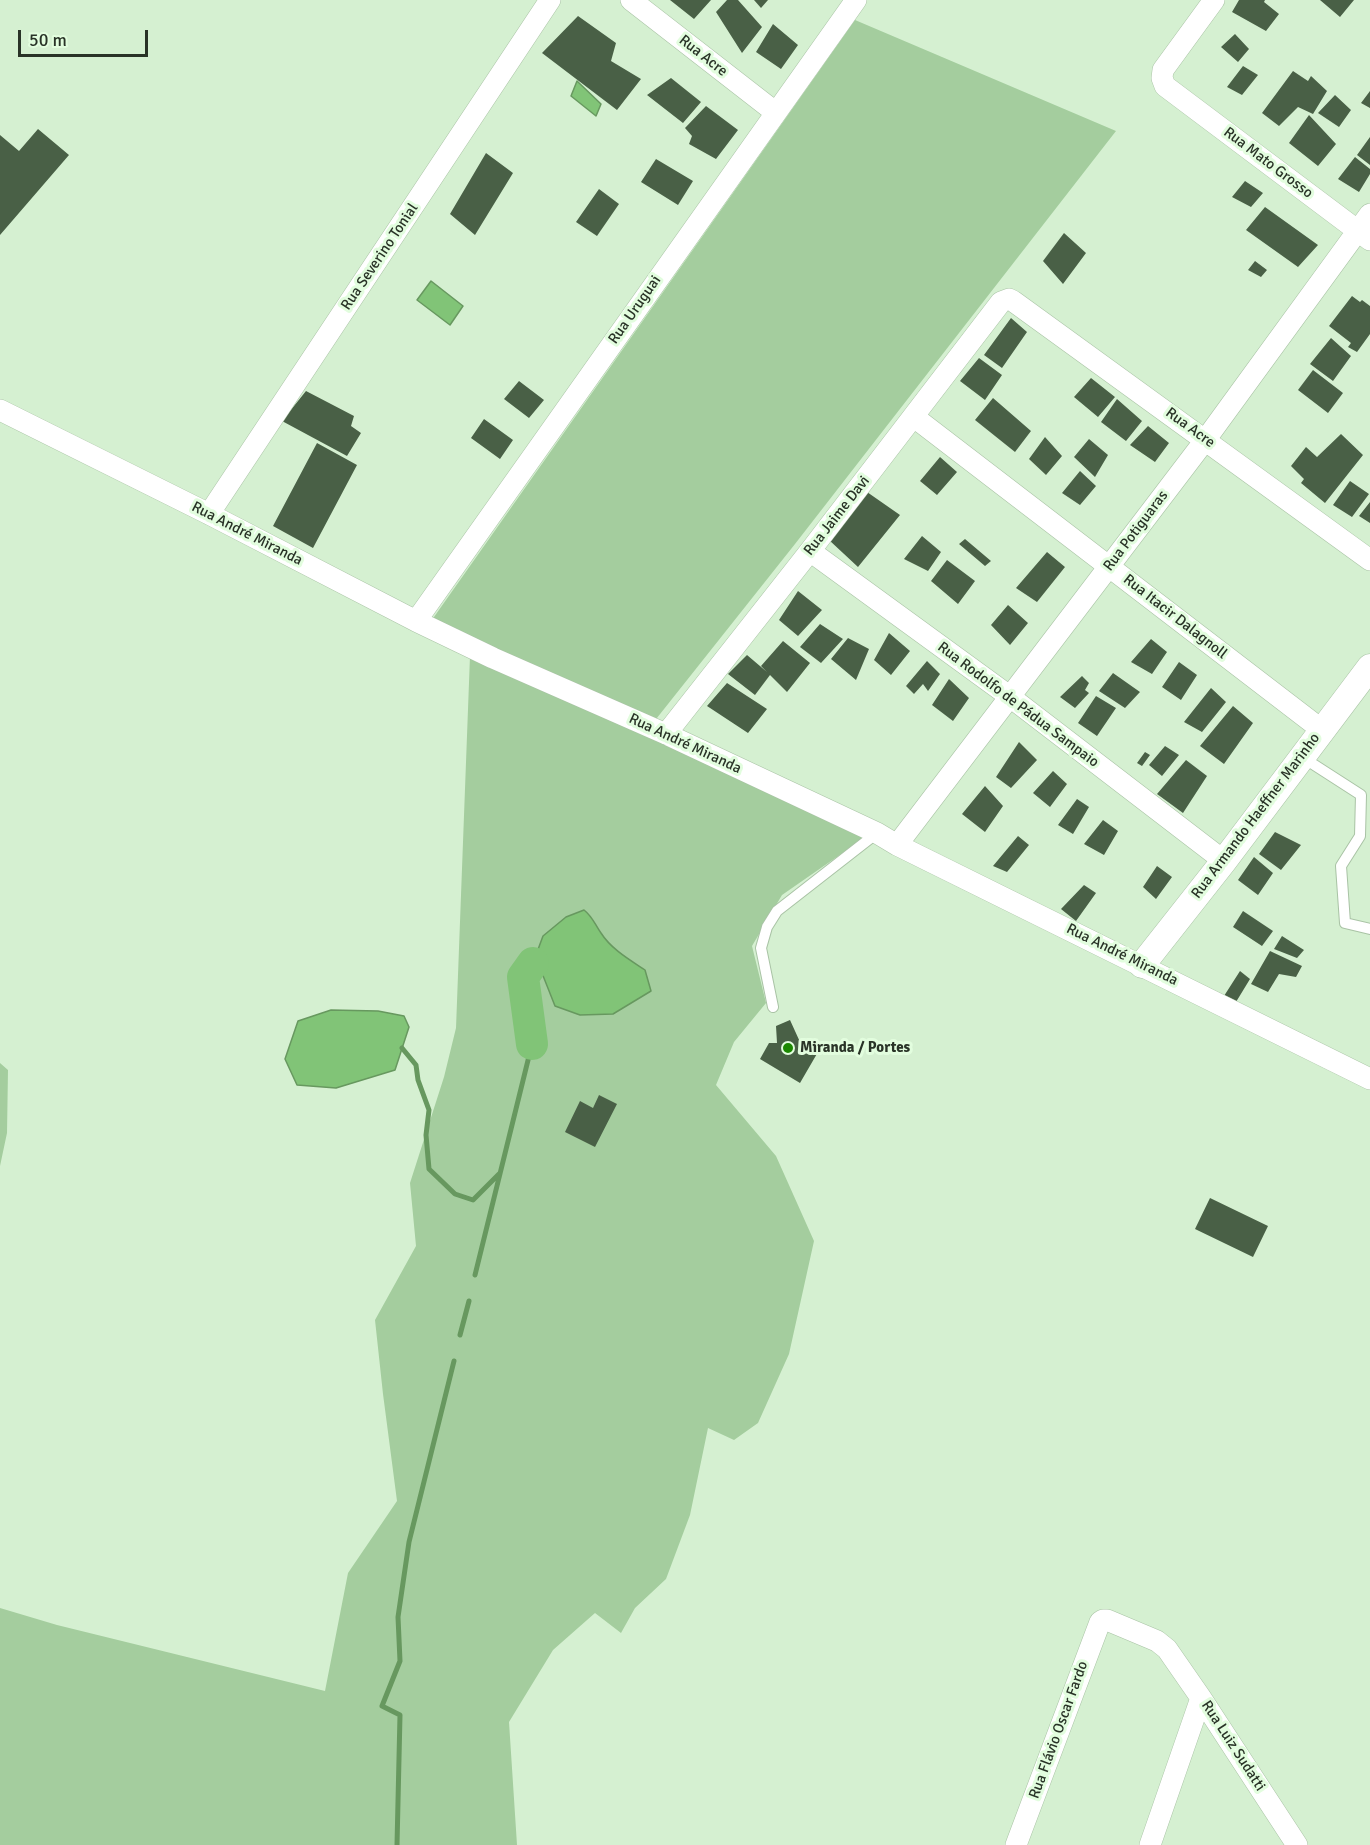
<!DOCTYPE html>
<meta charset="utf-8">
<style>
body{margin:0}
#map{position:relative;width:1370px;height:1845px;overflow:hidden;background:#d5f0d1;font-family:Signika,sans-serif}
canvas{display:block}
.scale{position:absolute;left:18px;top:30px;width:130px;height:27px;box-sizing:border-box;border:3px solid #293327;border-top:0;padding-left:8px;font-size:18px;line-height:21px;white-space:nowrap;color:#293327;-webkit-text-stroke:4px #e2fdde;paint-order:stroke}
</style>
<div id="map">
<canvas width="1370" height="1845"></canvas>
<div class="scale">50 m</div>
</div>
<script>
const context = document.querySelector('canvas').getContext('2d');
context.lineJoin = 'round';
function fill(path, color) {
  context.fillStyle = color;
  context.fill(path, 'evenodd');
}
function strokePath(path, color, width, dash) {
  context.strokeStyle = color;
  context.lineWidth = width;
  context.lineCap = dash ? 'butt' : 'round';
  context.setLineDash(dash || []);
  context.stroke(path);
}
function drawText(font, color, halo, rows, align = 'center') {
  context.font = font + ' Signika,sans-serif';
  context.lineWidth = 6;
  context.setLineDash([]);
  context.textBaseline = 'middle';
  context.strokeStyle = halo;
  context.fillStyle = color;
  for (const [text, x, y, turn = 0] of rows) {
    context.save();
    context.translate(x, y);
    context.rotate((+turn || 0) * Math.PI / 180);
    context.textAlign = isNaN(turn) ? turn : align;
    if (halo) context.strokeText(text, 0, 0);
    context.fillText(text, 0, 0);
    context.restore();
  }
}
fill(new Path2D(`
 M855,20l261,111 -321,413 -150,189 222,103 -85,59 -30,51 14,57 -32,39 -18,43 60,71 38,85 -25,113 -31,69 -24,17 -26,-12 -18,87 -24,64 -31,29 -14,25 -26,-20 -42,37 -44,72 8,123h-517v-237l57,17 268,66 23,-118 49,-72 -14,-107 -8,-74 41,-74 -6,-63 34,-106 12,-49 14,-372 -48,-22z
 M0,1063l8,7 -1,63 -7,33z`), '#a4cd9e');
const water = new Path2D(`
 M577,81l24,23 -5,12 -25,-20z
 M431,281l32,25 -13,19 -33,-25z
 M584,910c9,7 11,15 17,23 10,16 29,27 44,37l6,21 -38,23 -33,1 -25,-9 -17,-43h-5l10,-27 23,-19z
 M331,1010l47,1 26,5 5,11 -14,43 -59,18 -39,-3 -12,-26 13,-38z`);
fill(water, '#81c477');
strokePath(water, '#67985f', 1.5);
strokePath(new Path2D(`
 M402,1048l14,17 2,15 11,30 -3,25 3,34 26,25 18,6 26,-26
 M475,1275l57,-231
 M460,1335l9,-34
 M397,1845l3,-130 -18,-9 18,-45 -2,-44 11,-75 45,-181`), '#67985f', 5);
strokePath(new Path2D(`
 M532,1044l-9,-67 10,-14`), '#81c477', 32);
fill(new Path2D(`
 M670,0h41l-17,19z
 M727,0h11l24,27 -20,26 -26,-41z
 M754,0h14l-7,8z
 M1239,0h26l-1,2 15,12 -13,17 -34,-19z
 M1320,0h34l-14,17z
 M578,16l38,27 -5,18 30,18 -24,31 -75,-57z
 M773,24l25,21 -17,24 -25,-17z
 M1235,34l14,15 -11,13 -17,-15z
 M1243,66l15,9 -16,20 -15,-8z
 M1293,71l15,10 3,-5 16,15 -14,23 -15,-7 -19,19 -17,-13z
 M671,78l30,24 -18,21 -36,-28z
 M1370,91v17l-9,-5z
 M1335,95l16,15 -12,17 -21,-14z
 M706,106l32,24 -22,29 -27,-15 3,-8 -7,-8z
 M1309,115l27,29 -18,22 -29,-23z
 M38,129l31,26 -69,80v-100l19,16z
 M1370,137v28l-13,-10z
 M486,153l27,20 -38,62 -25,-21z
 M1355,157l15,12v5l-11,18 -21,-13z
 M656,159l37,22 -15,24 -37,-23z
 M1245,181l18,12 -12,14 -19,-10z
 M599,189l20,15 -22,32 -21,-14z
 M1265,207l53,38 -20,22 -52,-37z
 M1064,233l22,20 -23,31 -20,-23z
 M1255,261l12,9 -6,7 -13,-7z
 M1352,296l8,6 2,-2 8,6v28l-13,18 -9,-5 3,-4 -22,-17z
 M1011,318l16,14 -25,36 -18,-13z
 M1331,338l20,18 -18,25 -23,-17z
 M979,358l23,17 -17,25 -25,-19z
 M1313,370l30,23 -15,20 -30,-23z
 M1091,378l24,19 -17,20 -24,-20z
 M519,381l25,19 -15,18 -25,-19z
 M306,391l48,25 -3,10 10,7 -14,23 -65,-35z
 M993,398l38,33 -16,21 -40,-32z
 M1117,399l25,22 -16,20 -25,-19z
 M484,419l29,21 -13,19 -29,-21z
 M1148,426l21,17 -14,19 -25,-17z
 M1341,434l22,21 -38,48 -24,-20 3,-4 -13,-13 15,-19 11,10z
 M1045,437l17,19 -16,19 -17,-16z
 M1089,439l19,16 -13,22 -21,-20z
 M317,443l40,22 -44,83 -40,-22z
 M940,457l17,15 -20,23 -17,-14z
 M1080,471l16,15 -16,19 -18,-12z
 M1350,481l19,13 -17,23 -19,-12z
 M867,492l33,23 -42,52 -29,-27z
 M1370,502v21l-11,-7z
 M922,536l19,16 -13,19 -24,-12z
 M965,539l26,22 -6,5 -26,-22z
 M1047,552l18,15 -28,35 -21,-14z
 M947,560l28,21 -17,23 -27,-23z
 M798,591l24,19 -24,26 -19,-16z
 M1008,605l20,18 -18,22 -19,-20z
 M820,624l23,15 -22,24 -21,-16z
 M889,633l21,18 -19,24 -17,-15z
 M848,638l21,11 -13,31 -25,-21z
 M1151,639l16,13 -15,22 -21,-12z
 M783,641l27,22 -23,29 -17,-17 -15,20 -27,-21 19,-19 20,17 -6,-6z
 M927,661l13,13 -12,17 -5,-7 -9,10 -8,-8z
 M1179,662l18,13 -16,25 -19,-13z
 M1113,673l27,19 -15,16 -26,-17z
 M1082,676l7,7 -4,7 4,3 -14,15 -15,-11z
 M949,679l20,19 -16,23 -21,-16z
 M727,683l40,26 -19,24 -41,-27z
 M1211,688l15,14 -24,30 -18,-10z
 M1096,696l20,12 -19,28 -19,-13z
 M1233,706l20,17 -29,41 -24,-18z
 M1019,742l18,18 -26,28 -15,-11z
 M1165,746l14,9 -17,21 -13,-11z
 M1145,752l5,3 -8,11 -5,-3z
 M1186,760l21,16 -24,37 -26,-19z
 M1053,771l14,13 -17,23 -17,-14z
 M985,786l18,20 -18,26 -23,-18z
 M1077,799l12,8 -16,27 -15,-9z
 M1103,820l15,11 -14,24 -20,-11z
 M1275,832l26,13 -20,25 -22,-16z
 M1018,836l11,9 -22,27 -14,-6z
 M1254,857l19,16 -15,22 -20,-15z
 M1157,866l15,11 -16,22 -13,-12z
 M1084,885l12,8 -20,28 -15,-12z
 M1243,911l30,20 -11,15 -29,-19z
 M1282,936l22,14 -7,8 -23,-9z
 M1270,951l32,15 -6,11 -17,-3 -11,18 -17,-8z
 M1240,971l10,8 -14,23 -12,-6z
 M790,1020l10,22 18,10 -18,31 -40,-24 9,-16h8l-1,-17z
 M599,1095l18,9 -22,43 -30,-15 15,-31 13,7z
 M1210,1198l58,28 -15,31 -58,-28z`), '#496046');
const service = new Path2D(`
 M1302,757l59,38 -1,41 -19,30 4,57 25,6
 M773,1007l-12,-59 6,-21 10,-16 100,-78`);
const minor = new Path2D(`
 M631,0l144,112
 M1214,0l-51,70 -1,8 3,8 205,154
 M0,410l209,104 207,107 77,37 173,76 211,99 20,12 473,234
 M914,417l408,313
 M209,514l341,-514
 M810,551l199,145 215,165
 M416,621l440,-621
 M666,734l144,-183 191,-249 8,-3 4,2 357,259
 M897,845l309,-406 164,-225
 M1016,1845l84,-223 3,-2h4l50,21 10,8 34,49 96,147
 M1150,1845l51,-147`);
const tertiary = new Path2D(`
 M1142,965l82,-104 146,-194`);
strokePath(service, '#a9c3a5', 12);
strokePath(minor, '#a9c3a5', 22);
strokePath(tertiary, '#a9c3a5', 27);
strokePath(service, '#fff', 10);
strokePath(minor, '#fff', 21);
strokePath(tertiary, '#fff', 26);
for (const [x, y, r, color] of [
 [788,1048,6,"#1b8801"]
]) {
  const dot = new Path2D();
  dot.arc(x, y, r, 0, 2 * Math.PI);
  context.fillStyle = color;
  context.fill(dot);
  strokePath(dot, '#e2fdde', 2);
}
drawText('15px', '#293327', '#e2fdde', [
 ["Rua Acre",703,56,38],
 ["Rua Mato Grosso",1268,163,37],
 ["Rua Severino Tonial",380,257,-56],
 ["Rua Uruguai",635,310,-55],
 ["Rua Acre",1190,428,36],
 ["Rua Jaime Davi",837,516,-52],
 ["Rua Potiguaras",1136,531,-53],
 ["Rua André Miranda",247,534,27],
 ["Rua Itacir Dalagnoll",1175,617,38],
 ["Rua Rodolfo de Pádua Sampaio",1018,705,37],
 ["Rua André Miranda",685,744,25],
 ["Rua Armando Haeffner Marinho",1256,816,-53],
 ["Rua André Miranda",1122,955,26],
 ["Rua Flávio Oscar Fardo",1059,1730,-70],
 ["Rua Luiz Sudatti",1233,1746,57]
]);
drawText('bold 15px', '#293327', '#e2fdde', [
 ["Miranda / Portes",800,1048]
], 'left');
</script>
